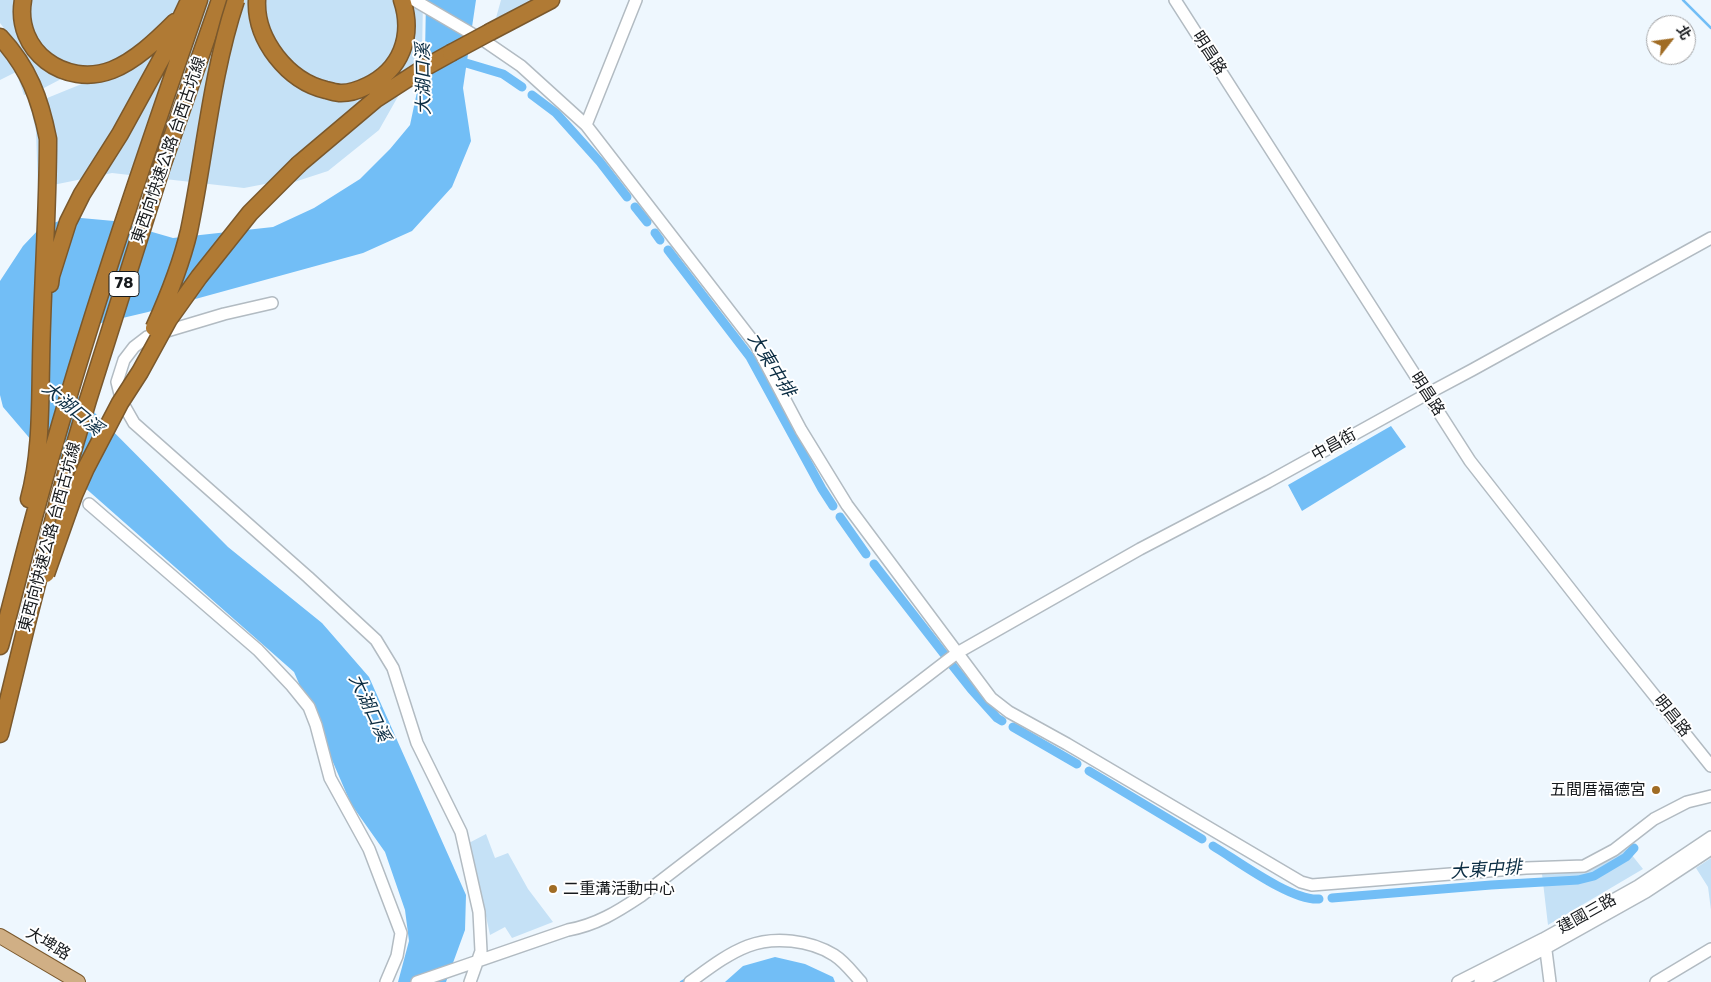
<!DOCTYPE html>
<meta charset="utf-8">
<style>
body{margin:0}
#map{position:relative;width:1711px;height:982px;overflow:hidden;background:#eef7fe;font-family:Rubik,"Noto Sans TC",sans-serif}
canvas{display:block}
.north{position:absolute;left:1646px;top:15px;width:50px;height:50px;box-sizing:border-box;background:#fff;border:1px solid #a2a3a5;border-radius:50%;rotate:60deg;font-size:14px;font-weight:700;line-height:20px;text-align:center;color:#171a1d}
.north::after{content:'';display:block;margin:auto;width:18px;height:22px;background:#a06c24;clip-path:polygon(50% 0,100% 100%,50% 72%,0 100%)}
</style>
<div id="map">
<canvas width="1711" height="982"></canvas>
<div class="north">北</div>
</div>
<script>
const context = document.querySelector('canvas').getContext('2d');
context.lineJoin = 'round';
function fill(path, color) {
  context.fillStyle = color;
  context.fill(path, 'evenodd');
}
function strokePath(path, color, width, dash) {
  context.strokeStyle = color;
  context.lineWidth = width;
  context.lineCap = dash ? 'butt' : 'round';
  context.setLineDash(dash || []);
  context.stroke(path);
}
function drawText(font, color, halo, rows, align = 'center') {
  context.font = font + ' Rubik,"Noto Sans TC",sans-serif';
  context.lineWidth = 4;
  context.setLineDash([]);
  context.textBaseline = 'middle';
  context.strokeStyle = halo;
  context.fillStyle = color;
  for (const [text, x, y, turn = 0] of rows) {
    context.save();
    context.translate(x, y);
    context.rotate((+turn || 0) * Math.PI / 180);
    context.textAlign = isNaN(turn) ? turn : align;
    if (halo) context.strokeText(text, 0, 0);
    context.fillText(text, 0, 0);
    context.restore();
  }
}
fill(new Path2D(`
 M0,0h396l14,3 13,-3 -1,54 -43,76 -51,41 -43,14 -15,-2 -26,5 -132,-15 -74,15 -2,-57 -6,-26 59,-24 -5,-14 -42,22 -18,6 -8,-23 -16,8v-41l20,10 -20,-26z
 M501,0h36l-41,18z
 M486,834l9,24 13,-5 20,36 25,33 -41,16 -7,-11 -15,8 -7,-33 -16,-58z
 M1627,849l16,20 -95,56 -6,-51 46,-5z
 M1711,858v52l-3,-23 -12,-19z`), '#c5e1f6');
fill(new Path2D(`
 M426,0h50l-13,88 8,53 -19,46 -40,44 -49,22 -215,59 -68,16 -10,60 158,159 94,76 47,54 97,218 -1,35 -19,52h-48l11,-41 -4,-31 -20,-58 -34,-48 -57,-132 -262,-231 -29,-34 -3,-12v-114l23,-35 17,-18 30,-11 44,4 59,17 100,-11 41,-19 46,-29 30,-30 20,-24 15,-71z
 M1391,426l15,21 -104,64 -14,-26z
 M775,957l30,7 28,13 2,5h-110l18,-16z`), '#72bef6');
strokePath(new Path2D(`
 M1683,0l28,28
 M681,982l7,-4`), '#72bef6', 2.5);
strokePath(new Path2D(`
 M456,60l47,14 19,13
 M532,95l24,18 44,49 27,35
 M635,207l12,15
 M655,233l5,7
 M668,250l82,107 72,132 11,17
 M840,517l26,37
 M874,564l70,90
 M952,665l19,24 26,29 5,3
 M1013,727l64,37
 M1089,771l113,68
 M1213,846c25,15 78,55 106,53
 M1332,898l159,-13 87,-5 16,-4 32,-19 8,-9`), '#72bef6', 9);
const minor = new Path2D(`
 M414,0l72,42 35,24 65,59 170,220 45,85 46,75 144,193 18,14 58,32 234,138 11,3 214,-17 58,-2 30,-16 40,-31 33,-17 24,-6
 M1175,0l295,461 140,179 101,126
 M586,125l50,-125
 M272,303l-48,11 -77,23 -13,10 -10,13 -7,22 5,20 12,21 174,154 68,63 17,28 24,75 44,89 18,80 2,39 -11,31
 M89,504l169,146 34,36 17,21 7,18 14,53 39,71 32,84 -4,23 -11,26
 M1545,943l5,39
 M417,982l151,-52c28,-5 49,-18 73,-34l316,-243 183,-104 128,-67 159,-88 45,-24 239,-132
 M690,982c18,-13 37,-28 58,-36 26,-10 62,-6 86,9 11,7 18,17 27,27
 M1458,982l85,-43 95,-53 73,-49
 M1480,982l66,-34 100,-56 65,-43
 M1656,982l55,-33`);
const major = new Path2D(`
 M0,936l78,46`);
const highway = new Path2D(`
 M23,0c-9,51 42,88 89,70 23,-9 45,-30 63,-48
 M257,0c-2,40 31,81 69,90 5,1 10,3 15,3 9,0 18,-3 26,-7 34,-16 47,-50 35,-86
 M490,32l61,-32
 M0,37c29,31 40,62 48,102 0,75 -6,149 -7,224 -1,45 0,92 -12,136
 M299,164l77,-65 48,-31 27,-15
 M50,284l1,-8 17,-54 14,-28 38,-60 44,-80 23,-49
 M0,646c18,-66 34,-134 54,-200 43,-151 94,-298 145,-446
 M0,734l27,-111 32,-125 29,-98 75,-237 57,-163`);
strokePath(minor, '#b2bbc2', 14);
strokePath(major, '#7a582c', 16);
strokePath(highway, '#7a582c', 19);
strokePath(minor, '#fff', 11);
strokePath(major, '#d0af85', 14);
strokePath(highway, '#b07a34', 16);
const highwayBridge = new Path2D(`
 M451,53l39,-21
 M154,328c14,-31 27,-63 35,-97 16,-77 22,-156 47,-231
 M46,574l28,-79 12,-27 34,-65 20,-31 29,-53 30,-42 51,-64 49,-49`);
strokePath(highwayBridge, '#7a582c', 19, []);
strokePath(highwayBridge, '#b07a34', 16);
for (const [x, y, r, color] of [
 [1656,790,5,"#a06c24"],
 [553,889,5,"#a06c24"]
]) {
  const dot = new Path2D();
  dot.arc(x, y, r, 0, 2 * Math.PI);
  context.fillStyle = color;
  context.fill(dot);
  strokePath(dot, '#fff', 2);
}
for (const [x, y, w] of [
 [124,284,30]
]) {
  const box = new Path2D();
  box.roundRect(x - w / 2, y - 12.5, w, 25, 4);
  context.fillStyle = '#fff';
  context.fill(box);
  strokePath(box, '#171a1d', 1);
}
drawText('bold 15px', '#171a1d', null, [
 ["78",124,284]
]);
drawText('16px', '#171a1d', '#fff', [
 ["明昌路",1209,53,57],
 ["東西向快速公路 台西古坑線",169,150,-71],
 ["明昌路",1427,394,57],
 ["中昌街",1334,445,-29],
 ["東西向快速公路 台西古坑線",50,537,-75],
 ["明昌路",1672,716,51],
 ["建國三路",1587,914,-29],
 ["大埤路",48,944,31]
]);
drawText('16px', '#171a1d', '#fff', [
 ["五間厝福德宮",1646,790],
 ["二重溝活動中心",563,889,"left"]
], 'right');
drawText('italic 18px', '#0b2d43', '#fff', [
 ["大湖口溪",424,79,-91],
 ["大東中排",771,365,58],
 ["大湖口溪",72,409,40],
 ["大湖口溪",369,708,65],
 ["大東中排",1486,870,-4]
]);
</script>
